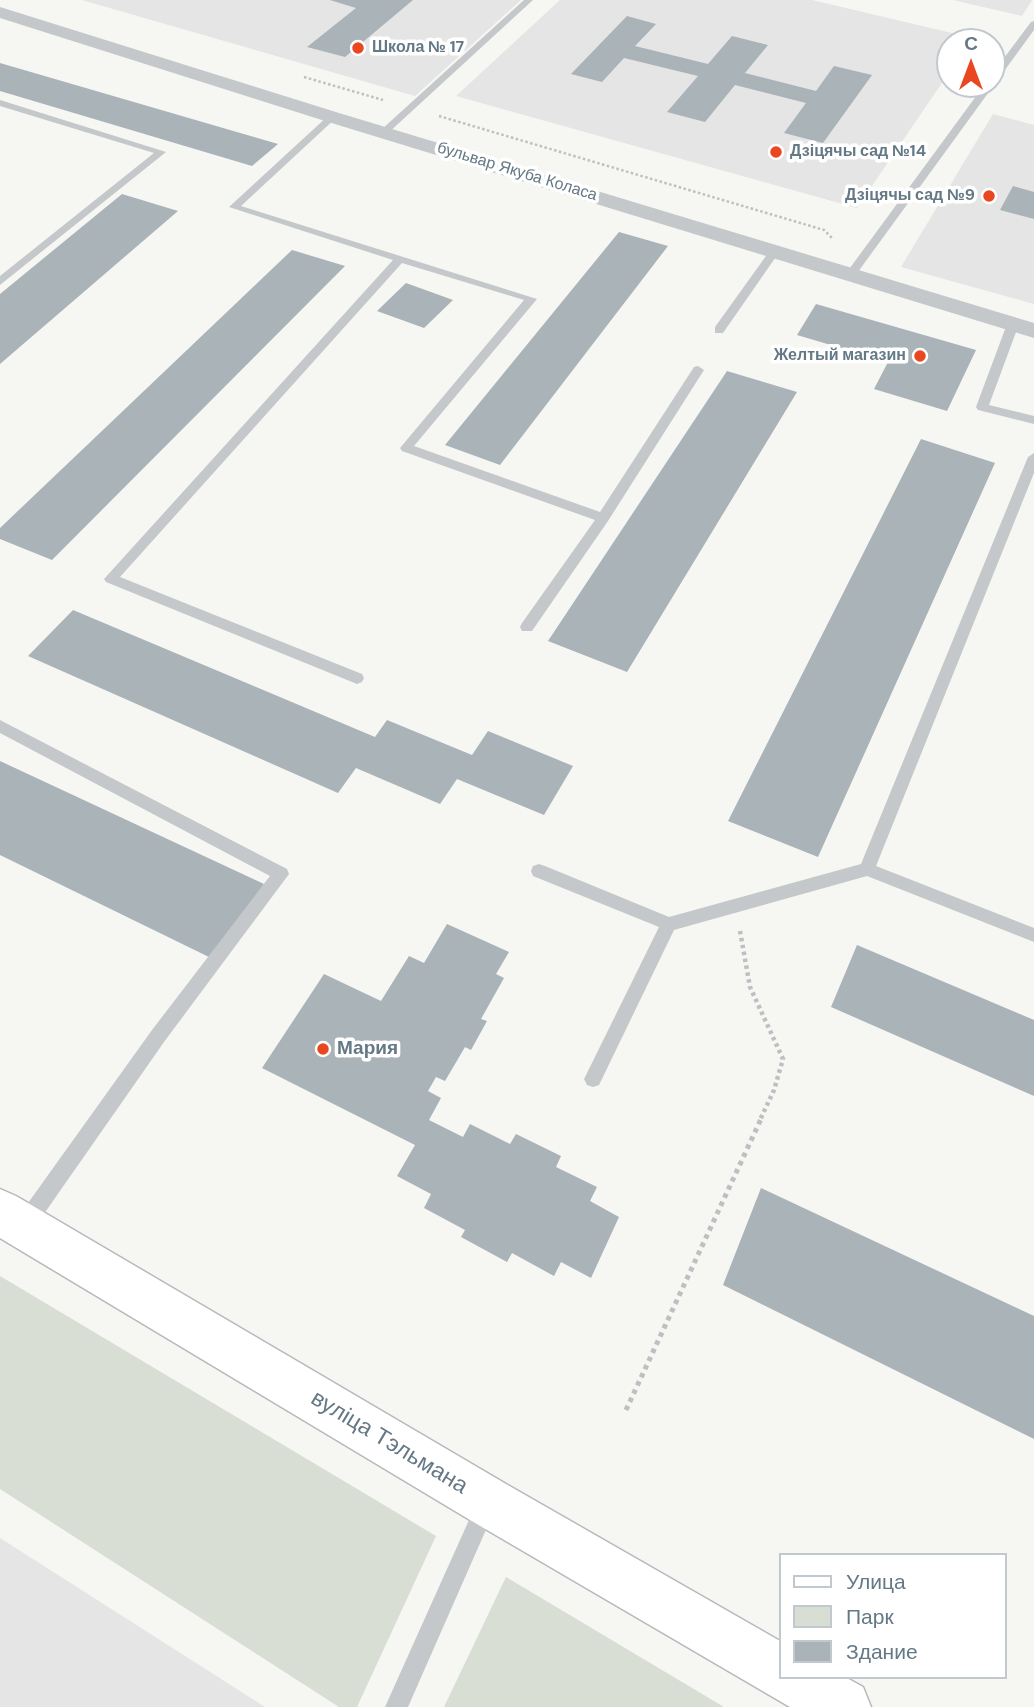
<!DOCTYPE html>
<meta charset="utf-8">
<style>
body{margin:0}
#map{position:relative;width:1034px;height:1707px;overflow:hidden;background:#f6f6f3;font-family:"DM Sans",sans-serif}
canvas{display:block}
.legend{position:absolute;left:779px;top:1553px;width:228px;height:126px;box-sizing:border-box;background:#fff;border:2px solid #c1c9ce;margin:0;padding:9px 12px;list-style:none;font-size:21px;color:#647885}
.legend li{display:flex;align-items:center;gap:14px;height:35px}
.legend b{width:35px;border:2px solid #c1c9ce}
.north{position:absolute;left:936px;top:28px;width:70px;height:70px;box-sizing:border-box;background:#fff;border:2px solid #c1c9ce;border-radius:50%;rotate:0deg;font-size:19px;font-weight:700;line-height:28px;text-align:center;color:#647885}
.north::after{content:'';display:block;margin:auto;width:24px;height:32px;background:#e94720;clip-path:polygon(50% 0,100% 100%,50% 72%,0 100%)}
</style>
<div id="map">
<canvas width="1034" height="1707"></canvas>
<ul class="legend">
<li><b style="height:9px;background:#fff"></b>Улица</li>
<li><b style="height:19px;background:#d8ded4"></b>Парк</li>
<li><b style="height:19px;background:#aab3b8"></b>Здание</li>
</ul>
<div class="north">С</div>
</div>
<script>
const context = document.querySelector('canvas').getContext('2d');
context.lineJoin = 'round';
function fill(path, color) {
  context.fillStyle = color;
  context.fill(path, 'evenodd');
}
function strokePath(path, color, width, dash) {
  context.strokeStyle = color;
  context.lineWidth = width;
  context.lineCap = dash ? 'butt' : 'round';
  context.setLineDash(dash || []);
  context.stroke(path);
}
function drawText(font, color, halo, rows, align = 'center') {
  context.font = font + ' "DM Sans",sans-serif';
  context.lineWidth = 7;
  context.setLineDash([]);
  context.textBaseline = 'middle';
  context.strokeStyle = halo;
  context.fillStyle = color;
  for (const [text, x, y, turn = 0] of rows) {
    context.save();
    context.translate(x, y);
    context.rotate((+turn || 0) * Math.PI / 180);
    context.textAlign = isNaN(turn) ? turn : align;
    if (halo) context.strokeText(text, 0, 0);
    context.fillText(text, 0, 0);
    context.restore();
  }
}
fill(new Path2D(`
 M82,0h439l-106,96z
 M560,0h252l161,38 -3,4h-20v29l-93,137 -401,-112z
 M953,0h79l-10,16z
 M993,114l41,11v179l-133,-37z
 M0,1538l265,169h-265z`), '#e4e5e4');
fill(new Path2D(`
 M0,1276l436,260 -79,171h-18l-339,-218z
 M506,1577l218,130h-280z`), '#d8ded4');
fill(new Path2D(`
 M330,0h83l-68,57 -38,-10 49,-39z
 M627,16l29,8 -21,22 73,18 24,-28 36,9 -23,28 71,18 18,-25 38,9 -49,68 -39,-10 22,-30 -71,-18 -30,37 -38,-10 31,-36 -74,-18 -22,24 -31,-8z
 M0,63l278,81 -26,22 -252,-75z
 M1013,186l21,6v27l-34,-9z
 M122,194l56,17 -178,153v-70z
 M619,232l49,14 -168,219 -55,-20z
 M292,250l53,16 -293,294 -52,-21v-11z
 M406,283l47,17 -29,28 -47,-17z
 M816,304l160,46 -29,61 -73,-22 14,-27 -91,-27z
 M727,371l70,21 -170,280 -79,-31z
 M921,439l74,24 -177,394 -90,-36z
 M73,610l302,127 12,-17 85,35 16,-24 85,35 -29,49 -87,-36 -17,25 -84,-36 -18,25 -310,-137z
 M0,761l264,123 -53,74 -211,-103z
 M447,924l62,28 -13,22 8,4 -23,41 6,2 -16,29 -6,-3 -20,34 -9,-4 -8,14 13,7 -12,22 34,17 7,-13 40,20 6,-10 45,22 -5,11 41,20 -7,14 29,16 -28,61 -30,-16 -7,14 -42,-23 -5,9 -46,-25 4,-7 -41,-22 7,-14 -34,-18 18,-31 -153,-77 62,-94 57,27 28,-45 15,7z
 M857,945l177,75v76l-203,-89z
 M761,1188l273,128v123l-311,-154z`), '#aab3b8');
const secondary = new Path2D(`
 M0,1189l16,7 490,288 274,157v36h65l18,10 8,20h-81l-320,-187 -470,-282z`);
strokePath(secondary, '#b4babe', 3);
strokePath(new Path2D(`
 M304,77l79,23
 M439,116l385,114 9,9`), '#bdc0c2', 2.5, [2.5, 2.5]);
strokePath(new Path2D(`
 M740,931l10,56 33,72 -9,31 -14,30`), '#bdc0c2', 4.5, [3.5, 3.5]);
strokePath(new Path2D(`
 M626,1410l135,-291`), '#bdc0c2', 5, [4.5, 4.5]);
fill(new Path2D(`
 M524,0h9l-146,134h-6v-4z
 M1034,21v9l-179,246h-8v-4l138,-188h7v-10l39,-52z
 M0,100l166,52 -166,133v-9l154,-123 -154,-47z
 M329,115l8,2 -96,89 296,93 -123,147 186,66 94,-145 4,-1 6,4 -96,151 -76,110h-10l-2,-4 2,-4 73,-103 -193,-69 -2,-3 124,-148 -122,-37 -282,314 242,97 2,4 -2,4 -5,2 -251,-102 -2,-3 289,-319 -164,-53z
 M771,249l9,2 -57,82h-8v-6z
 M1013,320l6,4 -30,81 45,11v8l-56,-14 -2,-3 31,-83z
 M1034,453v20l-158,393 158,62v14l-167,-66 -193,54 -75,155 -6,2 -6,-2 -3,-6 3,-6 72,-146 -126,-51 -2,-5 2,-5 6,-2 6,2 124,51 192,-53 167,-407z
 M0,720l287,149 2,5 -125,168 -132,189 -7,2 -7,-2 -2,-7 2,-7 134,-187 118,-154 -270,-143z
 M485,1496l7,4 4,7 -88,200h-23l93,-207z`), '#c4c8cb');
fill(new Path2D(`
 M0,7l339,106 695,210v15l-709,-217 -325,-103z`), '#c4c8cb');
fill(secondary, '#fff');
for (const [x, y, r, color] of [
 [358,48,7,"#e94720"],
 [776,152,7,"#e94720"],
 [989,196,7,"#e94720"],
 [920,356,7,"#e94720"],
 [323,1049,7,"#e94720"]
]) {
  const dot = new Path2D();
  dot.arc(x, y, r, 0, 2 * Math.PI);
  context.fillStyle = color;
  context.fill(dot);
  strokePath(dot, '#fff', 2.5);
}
drawText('bold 16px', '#647885', '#fff', [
 ["Школа № 17",372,48],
 ["Дзіцячы сад №14",790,152],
 ["Дзіцячы сад №9",975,196,"right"],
 ["Желтый магазин",906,356,"right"]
], 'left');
drawText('16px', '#647885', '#fff', [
 ["бульвар Якуба Коласа",517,172,17]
]);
drawText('bold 19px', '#647885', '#fff', [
 ["Мария",337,1049]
], 'left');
drawText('23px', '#647885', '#fff', [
 ["вуліца Тэльмана",389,1443,31]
]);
</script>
